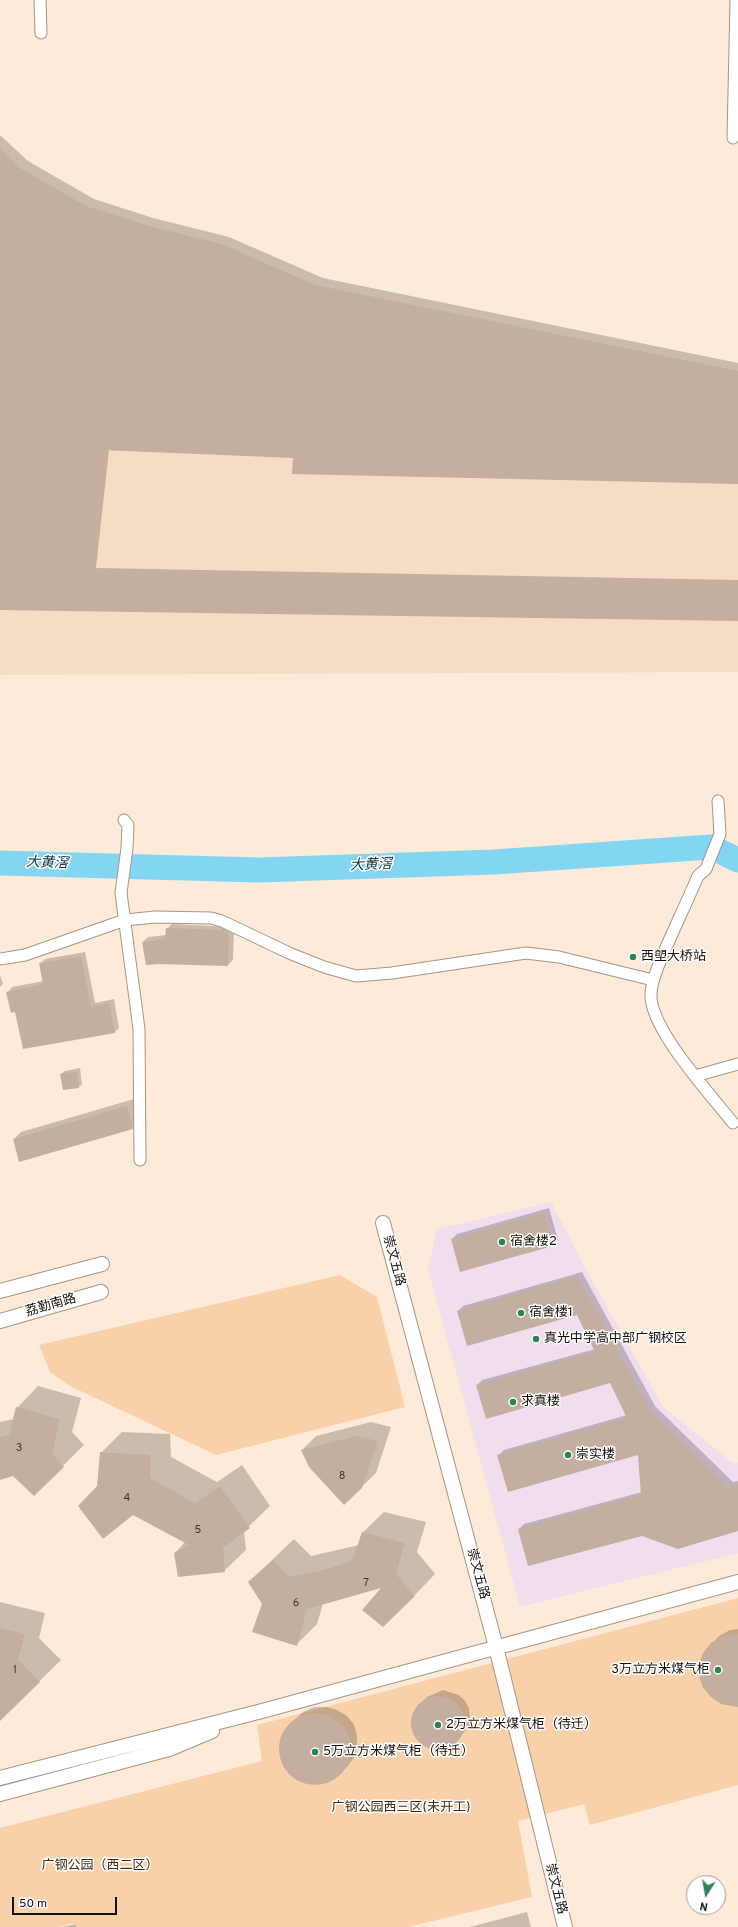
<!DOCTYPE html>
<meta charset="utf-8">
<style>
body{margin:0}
#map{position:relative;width:738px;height:1927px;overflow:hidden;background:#feead8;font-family:Overpass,sans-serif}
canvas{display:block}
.north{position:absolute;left:686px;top:1875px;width:40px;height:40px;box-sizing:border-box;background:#fff;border:1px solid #a29f9d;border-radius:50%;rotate:191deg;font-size:11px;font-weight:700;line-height:16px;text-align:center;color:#16100a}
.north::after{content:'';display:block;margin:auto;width:14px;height:18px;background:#2f8254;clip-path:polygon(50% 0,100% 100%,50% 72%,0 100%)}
.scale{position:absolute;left:12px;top:1897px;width:105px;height:18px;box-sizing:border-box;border:2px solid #16100a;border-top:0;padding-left:5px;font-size:12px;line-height:14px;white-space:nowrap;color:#16100a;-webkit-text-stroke:3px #fff;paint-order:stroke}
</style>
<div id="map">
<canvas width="738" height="1927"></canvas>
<div class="north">N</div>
<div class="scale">50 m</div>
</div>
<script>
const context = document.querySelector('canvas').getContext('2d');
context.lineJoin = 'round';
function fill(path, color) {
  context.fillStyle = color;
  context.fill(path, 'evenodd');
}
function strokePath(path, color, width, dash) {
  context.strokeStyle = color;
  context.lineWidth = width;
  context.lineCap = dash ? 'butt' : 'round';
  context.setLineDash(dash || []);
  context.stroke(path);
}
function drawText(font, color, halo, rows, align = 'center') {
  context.font = font + ' Overpass,"Noto Sans SC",sans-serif';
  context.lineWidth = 3;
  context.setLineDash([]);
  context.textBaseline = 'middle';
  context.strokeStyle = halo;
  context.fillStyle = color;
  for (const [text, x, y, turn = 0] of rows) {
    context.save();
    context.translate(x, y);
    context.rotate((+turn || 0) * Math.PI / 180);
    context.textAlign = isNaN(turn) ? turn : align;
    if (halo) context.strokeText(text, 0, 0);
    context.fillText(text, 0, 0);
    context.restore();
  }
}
fill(new Path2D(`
 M0,171l90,64 648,149v288l-738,3z`), '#f5ddc5');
fill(new Path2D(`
 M551,1202l32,62 81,144 69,55h5v90l-218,54 -92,-338 9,-40z`), '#f0ddee');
fill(new Path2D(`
 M340,1275l37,22 28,110 -189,48 -146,-69 -20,-14 -11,-27z
 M738,1598v187l-148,40 -6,-21 -66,17 14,76 -124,30h-333l-1,-4 -16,4h-58v-99l262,-67 -5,-36z`), '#f8d0a9');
fill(new Path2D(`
 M0,135l28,26 66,38 59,19 76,19 94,41 415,85v120l-444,-26 -185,-7 -13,118 642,12v40l-738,-11z
 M172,924l62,3 -1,33 -5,5 -85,-23 5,-5 18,-2 1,-6z
 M85,952l10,51 19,-4 5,29 -4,4 -99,-21 -8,-19 4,-5 32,-6 -4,-17 5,-5z
 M0,975l3,9 -3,3z
 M80,1068l2,16 -3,3 -18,-13 4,-3z
 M134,1099l5,22 -7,7 -118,11 7,-7z
 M549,1208l9,32 -5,5 -101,-6 5,-5z
 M582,1272l73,134 78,76 5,-1v49l-96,5 -123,-6 5,-5 118,-32 -3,-38 -140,1 5,-5 123,-35 -16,-33 -134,3 5,-5 113,-31 -18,-35 -119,-3 5,-5z
 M38,1386l43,12 -9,34 12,13 -50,50 -20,-21 -14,4v-56l14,-3 3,-11z
 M371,1422l20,5 -15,46 -32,31 -42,-54 14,-14z
 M122,1432l48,2 1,23 46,25 25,-17 28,41 -26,25 2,19 -22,21 -49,-18 10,-11 -87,-56 3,-33z
 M384,1512l42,10 -9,30 18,22 -21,22 -30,-10 -61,18 -6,20 -21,21 -33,-41 -14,-22 45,-43 17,17 48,-11 3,-12z
 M0,1602l45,11 -6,25 22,22 -58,57 -3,-3z
 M738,1629v76l-26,-61 7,-8 11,-6z
 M443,1690l16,5 6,6 4,7 1,17 -16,19 -7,4 -9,1 -9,-2 -8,-5 -6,-7 -3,-8v-9l3,-9 12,-12z
 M314,1707h12l11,3 10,6 7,9 3,11v12l-4,11 -7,9 -18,14 -11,2 -12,-1 -10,-5 -9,-8 -5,-10 -2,-12 2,-11 6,-10 16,-15z
 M527,1912l4,15h-61z
 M75,1924l1,3h-14z`), '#0003');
strokePath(new Path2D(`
 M0,863l259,7 235,-8 217,-15 27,13`), '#83d6f2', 25);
fill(new Path2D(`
 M0,148l20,20 66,38 60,19 76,19 93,41 423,86v113l-446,-10 1,-16 -190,-8 -14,125 649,12v34l-738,-11z
 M166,928l59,2 4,2 -1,34 -70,-2 -12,1 -4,-23 23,-3z
 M81,956l10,51 18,-4 6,30 -92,16 -8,-37 -4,1 -5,-21 37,-8 -4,-21z
 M77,1071l2,17 -16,2 -3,-16z
 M127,1106l6,23 -114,33 -6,-23z
 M544,1213l9,33 -93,26 -9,-33z
 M577,1276l73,135 78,76 10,-3v47l-60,18 -36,-13 -114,30 -10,-37 123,-34 -3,-40 -130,37 -11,-37 130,-37 -17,-35 -124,36 -10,-34 119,-33 -18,-37 -110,31 -10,-35z
 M16,1407l44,12 -8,35 12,13 -30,29 -21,-20 -13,4v-43l9,-2z
 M357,1436l21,5 -16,47 -18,17 -35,-38 -8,-17z
 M100,1452l50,3v23l45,25 25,-17 30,42 -27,20 2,24 -47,5 -4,-24 15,-8 -56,-30 -30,24 -25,-33 19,-20z
 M362,1532l43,11 -9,31 19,22 -32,31 -21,-17 19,-22 -74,21 -10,37 -45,-14 10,-28 -14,-22 25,-22 16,17 35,-7 28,-9z
 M0,1628l25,6 -7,26 22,22 -40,39z
 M738,1634v73l-17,-3 -10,-7 -8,-9 -4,-12v-12l4,-11 8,-10 11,-6z
 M411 1723a27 27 0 1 1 54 0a27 27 0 1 1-54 0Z
 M279 1749a36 36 0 1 1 72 0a36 36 0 1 1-72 0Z`), '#c3ae9f');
const minor = new Path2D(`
 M40,0l1,33
 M733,138l3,-138
 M718,801l2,33 -14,35 -8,7c-12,28 -25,55 -37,83 -4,11 -10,23 -10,35 -2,34 60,101 82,129
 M124,820l4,5 -1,23 -6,45 18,136 1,131
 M0,959l25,-4 100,-35 30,-3 56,1 11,3 67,32 35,14 32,9 36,-3 134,-20 33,4 94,23
 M695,1076l43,-12`);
const tertiary = new Path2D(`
 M383,1223l113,424 69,280
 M0,1291l102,-27
 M0,1321l101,-29
 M0,1778l262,-67 476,-129
 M0,1794l169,-45 43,-18`);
strokePath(minor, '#a69584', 13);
strokePath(tertiary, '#a69584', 16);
strokePath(minor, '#fff', 11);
strokePath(tertiary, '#fff', 14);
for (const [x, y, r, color] of [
 [633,957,4,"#2f8254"],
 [502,1242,4,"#2f8254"],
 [521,1313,4,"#2f8254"],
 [536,1339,4,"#2f8254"],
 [513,1402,4,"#2f8254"],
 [568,1455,4,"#2f8254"],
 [718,1670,4,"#2f8254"],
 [438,1725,4,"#2f8254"],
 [315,1752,4,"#2f8254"]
]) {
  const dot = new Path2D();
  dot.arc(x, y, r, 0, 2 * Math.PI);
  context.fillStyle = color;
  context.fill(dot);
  strokePath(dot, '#fff', 1.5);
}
drawText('11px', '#41382f', null, [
 ["3",19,1449],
 ["8",342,1477],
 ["4",127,1499],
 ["5",198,1531],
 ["7",366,1584],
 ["6",296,1604],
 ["1",15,1671]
]);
drawText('13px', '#16100a', '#fff', [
 ["西塱大桥站",641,957],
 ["宿舍楼2",510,1242],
 ["宿舍楼1",529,1313],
 ["真光中学高中部广钢校区",544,1339],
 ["求真楼",521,1402],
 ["崇实楼",576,1455],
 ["3万立方米煤气柜",710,1670,"right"],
 ["2万立方米煤气柜（待迁）",446,1725],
 ["5万立方米煤气柜（待迁）",323,1752]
], 'left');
drawText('13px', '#16100a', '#fff', [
 ["崇文五路",393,1261,75],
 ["荔勤南路",51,1306,-16],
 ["崇文五路",477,1574,75],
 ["崇文五路",555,1889,76]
]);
drawText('13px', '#402a13', '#fff', [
 ["广钢公园西三区(未开工)",401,1808],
 ["广钢公园（西二区）",100,1866]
]);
drawText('italic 14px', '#052f3a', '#fff', [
 ["大黄滘",47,864,2],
 ["大黄滘",371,866,-2]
]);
</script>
